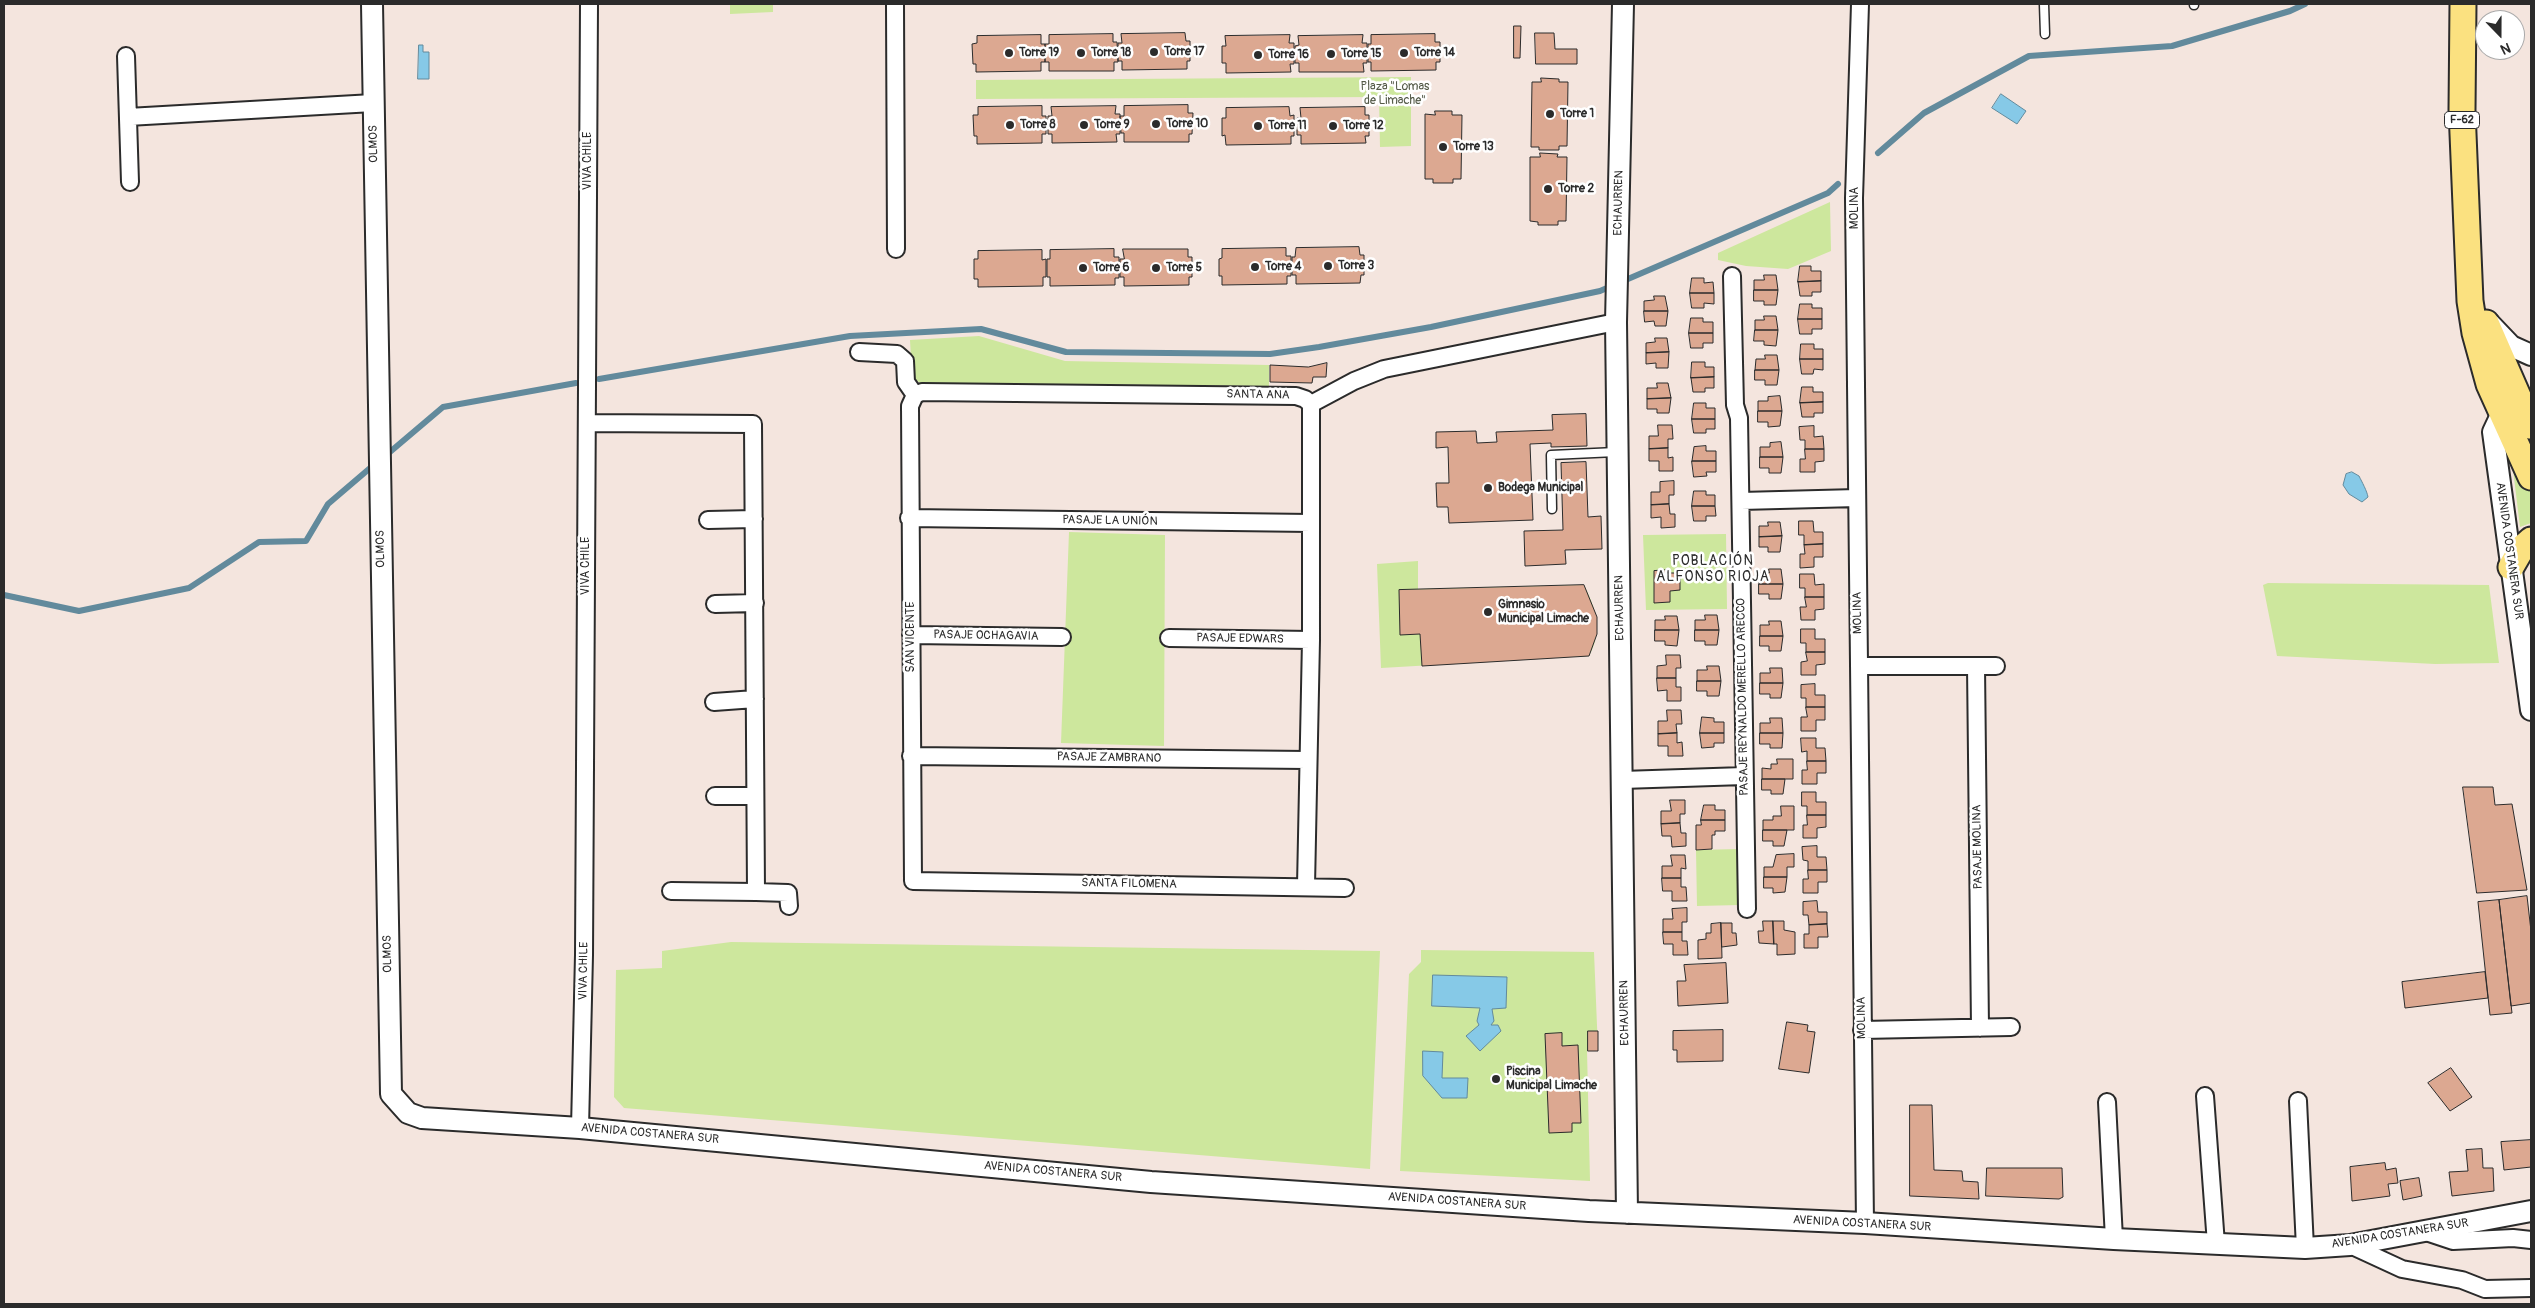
<!DOCTYPE html>
<meta charset="utf-8">
<style>
body{margin:0}
#map{position:relative;width:2535px;height:1308px;overflow:hidden;background:#f4e5de;font-family:Pangolin,sans-serif}
canvas{display:block}
.frame{position:absolute;inset:0;border:5px solid #2b2b2b;pointer-events:none}
.north{position:absolute;left:2475px;top:10px;width:50px;height:50px;box-sizing:border-box;background:#fff;border:1px solid #aaa;border-radius:50%;rotate:158deg;font-size:14px;font-weight:700;line-height:20px;text-align:center;color:#2b2b2b}
.north::after{content:'';display:block;margin:auto;width:18px;height:22px;background:#2b2b2b;clip-path:polygon(50% 0,100% 100%,50% 72%,0 100%)}
</style>
<div id="map">
<canvas width="2535" height="1308"></canvas>
<div class="frame"></div>
<div class="north">N</div>
</div>
<script>
const context = document.querySelector('canvas').getContext('2d');
context.lineJoin = 'round';
function fill(path, color) {
  context.fillStyle = color;
  context.fill(path, 'evenodd');
}
function strokePath(path, color, width, dash) {
  context.strokeStyle = color;
  context.lineWidth = width;
  context.lineCap = dash ? 'butt' : 'round';
  context.setLineDash(dash || []);
  context.stroke(path);
}
function drawText(font, color, halo, rows, align = 'center') {
  context.font = font + ' Pangolin,sans-serif';
  context.lineWidth = 5;
  context.setLineDash([]);
  context.textBaseline = 'middle';
  context.strokeStyle = halo;
  context.fillStyle = color;
  for (const [text, x, y, turn = 0] of rows) {
    context.save();
    context.translate(x, y);
    context.rotate((+turn || 0) * Math.PI / 180);
    context.textAlign = isNaN(turn) ? turn : align;
    if (halo) context.strokeText(text, 0, 0);
    context.fillText(text, 0, 0);
    context.restore();
  }
}
fill(new Path2D(`
 M730,4h43v8l-43,2z
 M1411,77v69l-31,1 -1,-50 -403,2v-19z
 M1830,202l1,49 -43,18 -42,-3 -28,-6v-7z
 M979,336l86,25 204,4v21l-349,-3 -8,-6 -2,-37z
 M2511,453l20,40v30l-11,4z
 M1069,532l96,3 -1,211 -103,-3z
 M1726,534l1,75 -81,1 -3,-75z
 M1418,561v28l166,-4c12,24 19,46 5,71l-208,12 -4,-104z
 M2268,583l221,2 10,78 -64,1 -158,-8 -14,-71z
 M1739,849l1,56 -43,1 -1,-56z
 M731,942l649,9 -10,218 -746,-61 -10,-11 2,-127 46,-2v-17z
 M1421,950l173,2 4,98h-11l3,131 -190,-10 9,-197 12,-12z`), '#cde79d');
const water = new Path2D(`
 M419,45h4v7h6v27h-11z
 M2001,94l25,17 -9,13 -25,-16z
 M2352,472l7,4c3,6 8,15 9,21l-6,5 -13,-8 -6,-9 3,-11z
 M1433,975l74,2 -1,31 -14,1 2,12 -3,4h7l3,6 -21,20 -14,-15 13,-11 -2,-4 3,-13 -48,-2z
 M1423,1051l20,1 -1,26h26l-1,20h-25l-19,-22z`);
fill(water, '#86c9e7');
strokePath(water, '#628a9c', 1);
strokePath(new Path2D(`
 M1878,153l46,-40 105,-57 143,-10 118,-35 15,-7
 M599,379l251,-43 131,-7 85,23 204,2 49,-7 112,-20 169,-36 228,-98 10,-9
 M384,457l59,-50 133,-24
 M4,595l75,16 110,-23 70,-46 47,-1 22,-37 48,-41`), '#628a9c', 6);
const building = new Path2D(`
 M1514,26h7l-1,32h-6z
 M1185,33l1,8h4v20h-3v8l-65,1v-9h-4v-18h4l-1,-9z
 M1535,33h19l1,16h22v15h-41z
 M1113,34v8h4l1,20h-4v9h-65v-9h-4v-18h4v-9z
 M1435,34v8h5v20h-4v8l-65,1v-9h-3v-18h3v-9z
 M1041,35v9h4v18h-4v9l-65,1v-8h-3l-1,-20 5,-1v-7z
 M1290,35l-1,8h5v21h-4l1,8 -65,1v-10h-4v-17h4l-1,-10z
 M1363,35l-1,8h5v20h-4l1,9h-65v-9h-4v-17l4,-1 -1,-9z
 M1541,78l18,1v3h9l-1,64h-8v4h-20v-3h-8l1,-65h9z
 M1188,105v8h5l-1,21h-3v8h-65v-9h-3l-1,-17h4v-10z
 M1042,106v10h4v18h-4v9l-65,1v-8h-3l-1,-21h5v-8z
 M1116,106l-1,8h5v20h-4l1,8 -65,1v-9h-4v-18h4l-1,-9z
 M1289,107l1,9 4,-1v21h-3v8l-65,1 -1,-10 -3,1v-18h4v-10z
 M1365,107v8h4v21h-4l1,7 -65,1v-9h-4v-17h4l-1,-10z
 M1435,111h17v4h10l-1,64h-8v4h-20v-4h-8v-65l10,1z
 M1540,153l18,1 -1,3h10l-1,64h-8v4h-20v-3l-8,-1v-64h10z
 M1359,247l1,8h4v20h-3l-1,8 -64,1v-9h-4v-18h3l1,-9z
 M1286,248v8h5v20h-4v8l-65,1v-9h-3v-17l3,-1v-9z
 M1114,249v8h5v21h-4v7l-65,1v-9h-3v-18h3v-9z
 M1123,249h65v8h4v20h-3v8l-65,1v-9h-4v-18h4z
 M1042,250v10l4,-1v18h-3v9l-65,1v-8h-4v-20h4v-8z
 M1800,266h11v5h10v10l-23,1z
 M1764,275h12l2,15h-24v-10h10z
 M1692,278h12v5l9,-1 1,11h-24z
 M1821,281v11h-9v4h-12l-2,-14z
 M1754,290h24l-2,15h-12v-4h-10z
 M1690,293h24v11l-10,-1v5h-12z
 M1654,296h11l3,15h-24v-10l10,-1z
 M1800,304h12v4h10v11h-24z
 M1644,311h24l-2,15h-11l-1,-5 -9,1z
 M1764,316h12l2,14h-23v-10h9z
 M1691,318h12v4h10v11h-24z
 M1798,319h24v10h-10v5h-12z
 M1755,330h23l-2,16 -12,-1v-4h-10z
 M1689,333h24v10h-10v5h-12z
 M1655,338h12l2,14 -23,1v-10l9,-1z
 M1801,344h13v5h9v10h-23z
 M1669,352l-1,16h-12v-5l-10,1v-11z
 M1765,355h12l2,15h-24l1,-11h9z
 M1800,359h23v11l-9,-1 -1,5h-11z
 M1692,362h13v5h9v10l-23,1z
 M1327,363l-1,14h-13l-1,6 -42,-1v-17l38,2z
 M1755,370h24l-2,15h-12v-5h-10z
 M1714,377v11h-9v4h-12l-2,-14z
 M1657,383h11l3,15 -24,1v-11h10z
 M1802,387h11v5h10v10l-23,1z
 M1780,396l2,15h-24v-10h10v-4z
 M1671,398l-2,15h-12v-4h-10v-10z
 M1823,402v11h-9v4h-12l-2,-14z
 M1694,403h12v5h9v11h-23z
 M1758,411h24l-2,15 -12,1v-5h-10z
 M1586,414l1,32 -36,1v-4l-21,1 3,76 -84,3 -1,-16h-11l-1,-24h13l-1,-36 -12,1v-16l40,-1 1,12 20,-1 -1,-10 57,-2 -1,-15z
 M1692,419h23v10h-9v4h-12z
 M1658,425h14l1,14h-5v9l-19,1v-13h9z
 M1814,426v11l9,-1 1,13h-19v-9h-5l-1,-13z
 M1781,442l2,15h-23v-10h10v-4z
 M1706,446v5h10v10h-24l2,-14z
 M1668,448v10l5,-1v14h-14v-10h-10v-12z
 M1805,449h19v12l-9,1v10h-15v-13h5z
 M1760,457h23l-2,16h-12v-5h-9z
 M1692,461h24v11h-10l1,4 -13,1z
 M1586,462l2,55 13,-1 1,33 -37,1 1,14 -41,2 -1,-35 39,-1 -2,-67z
 M1674,481v14h-5v9l-18,1v-13h9v-10z
 M1694,491h12v4h9v11h-23z
 M1669,504l1,10h5v13l-14,1v-11l-10,1v-13z
 M1692,506h23l1,10h-10v5h-12z
 M1799,521h14l1,11h9v12l-19,1v-10h-5z
 M1768,522h12l2,14 -23,1v-11h9z
 M1782,536l-2,16h-12v-5h-9v-10z
 M1823,544v13h-9v10l-14,1v-14h5l-1,-9z
 M1769,569h12l2,15h-24v-11h10z
 M1669,570v3h11v17l-10,1v11l-16,1v-32z
 M1800,574h14l1,11 9,-1v13h-19v-9h-5z
 M1759,584h24l-2,15h-12v-5h-10z
 M1584,585l13,32v17l-8,22 -167,10 -2,-32 -20,1 -1,-45z
 M1805,597h19v12l-9,1v10h-14l-1,-13h6z
 M1705,615h12l2,15h-24v-10h10z
 M1665,616h12l2,14h-24v-10h10z
 M1769,621h12l2,15h-23v-11h9z
 M1801,629h14v10h10v13h-19v-9h-5z
 M1655,630h24l-2,16 -12,-1v-4h-10z
 M1695,630h24l-2,15h-12v-4h-10z
 M1760,636h23l-2,15h-12v-5h-9z
 M1806,652h19v12l-9,1v10h-15v-13l6,-1z
 M1666,655h14l1,13h-5v10h-19v-12l9,-1z
 M1707,666h12l2,15h-24v-11h10z
 M1770,668h12l1,15h-23v-10h10z
 M1657,678h19v9h5v14h-14v-11l-9,1z
 M1697,681h24l-2,15h-12v-5h-10z
 M1760,683h23l-2,15h-11v-4h-10z
 M1815,684v11h10v12h-19v-9h-5v-13z
 M1806,707h19v13h-9v11h-15v-14h6z
 M1667,710h14l1,14h-6l1,9 -19,1v-13h9z
 M1702,717l12,1v4h10v11h-24z
 M1770,718h12l1,15h-23v-10h10z
 M1677,733v10l5,-1 1,14h-15v-10h-10v-12z
 M1700,733h24v10h-10v4l-12,1z
 M1760,733h23l-1,15h-12v-4h-10z
 M1801,738h15v10h9l1,13h-19v-10l-5,1z
 M1777,759h16v20h-31v-11l9,1v-5h6z
 M1807,761h19v12h-9v11h-15v-14h5z
 M1762,779h23l-2,15h-12v-4h-9z
 M2463,787h30l2,18 17,-1 15,86 -50,3z
 M1802,792h14v10h10v13h-19v-9h-5z
 M1670,800h15v14h-5v9l-19,1v-13h10z
 M1704,805h11v5h10v10h-24z
 M1781,806h13v24h-31v-10h10v-4h8z
 M1807,815h19v12l-9,1v10h-14v-13h4z
 M1701,820h24v11h-10v4h-3v14l-16,1v-25h5z
 M1680,823l1,10h5v13l-14,1 -1,-11h-9l-1,-12z
 M1763,830h24l-3,16h-11v-5h-10z
 M1817,846v11h9l1,13h-19v-9l-5,-1 -1,-13z
 M1794,854v13h-7v10h-23v-10h9l3,-12z
 M1671,855h14l1,14 -5,-1v10h-19v-12h10z
 M1808,870h19v12h-9v11h-15v-14h5z
 M1764,877h23l-2,15 -12,1v-5h-9z
 M1662,878h19v9h5l1,14h-15v-10h-9z
 M2527,896l4,35v72l-20,3 -12,-106z
 M2499,900l13,113 -22,2 -12,-113z
 M1817,901l1,11h9v12l-18,1 -1,-10h-5v-13z
 M1687,908v14h-5v10h-19v-13h10l-1,-10z
 M1763,921h10l1,23 -15,-1 -1,-12h5z
 M1773,921h11v9l11,2v22l-18,1v-11h-3z
 M1721,923l1,35 -24,1v-19l8,-1v-6h5v-9z
 M1721,923h11v10h4l1,12 -15,2z
 M1827,924l1,13h-10v11h-14v-14h5v-9z
 M1663,932h19v9h5l1,14h-15v-11h-9z
 M1726,963l2,40 -50,3 -1,-25h9l-2,-16z
 M2485,972l3,26 -83,10 -3,-26z
 M1787,1022l21,3 -1,6 8,1 -6,41 -30,-4z
 M1723,1030v31l-46,1v-12h-4v-19z
 M1588,1031h10v20h-10z
 M1562,1033v13l16,-1 3,78h-9v9l-23,1 -4,-99z
 M2451,1068l21,29 -22,14 -22,-28z
 M1910,1105h22l2,65 28,1 1,10 15,1 1,17 -69,-3z
 M2531,1140v27l-27,3 -3,-28z
 M2482,1149l1,19h10l1,23 -42,5 -3,-24 19,-1 -2,-21z
 M2385,1163l1,7 10,-2 2,15 -10,1 2,12 -38,5 -2,-34z
 M1987,1168h75l1,29 -4,2 -73,-3z
 M2419,1178l3,18 -19,4 -3,-19z`);
fill(building, '#dca891');
strokePath(building, '#2b2b2b', 1);
const service = new Path2D(`
 M2044,4l1,30
 M2194,4v1
 M1552,509l-1,-54 65,-3`);
const minor = new Path2D(`
 M895,4l1,245
 M1860,4l-6,194 11,1025
 M126,56l4,126
 M128,117l245,-14
 M1732,276l3,129 4,13 8,491
 M859,352l38,2 8,7 1,21 9,13
 M915,395l-5,11 3,475 432,7
 M915,395l7,-3 374,4 9,3 6,5 43,-23 30,-12 232,-47
 M587,423l166,1 3,468 -85,-1
 M1741,501l116,-3
 M909,518l402,5
 M708,520l46,-1
 M715,604l40,-1
 M911,635l151,2
 M1169,638l142,2
 M1859,666h137
 M1976,666l4,362
 M714,702l41,-3
 M911,756l396,4
 M1622,780l122,-4
 M715,796h40
 M1306,886l5,-246v-236
 M756,892l32,1 1,13
 M1862,1030l149,-3
 M2205,1096l11,148
 M2298,1101l7,147
 M2107,1102l7,137
 M580,1128l4,-173 5,-951
 M2426,1232l27,9 60,-3 18,2
 M2350,1245l52,24 60,11 23,9 46,-1`);
const tertiary = new Path2D(`
 M372,4l19,1090 17,19 14,5 158,10 571,54 438,29 276,12 249,16 191,9 45,-3 181,-34
 M1623,4l-7,318 11,891
 M2490,324l21,22 20,9
 M2513,409l-12,6 -8,17 38,278`);
const primary = new Path2D(`
 M2463,4l-1,106 8,191 5,32 14,51 42,93
 M2486,323l45,103
 M2511,567l11,-19 9,-8`);
strokePath(service, '#2b2b2b', 11);
strokePath(minor, '#2b2b2b', 20);
strokePath(tertiary, '#2b2b2b', 24);
strokePath(primary, '#2b2b2b', 29);
strokePath(service, '#fff', 8);
strokePath(minor, '#fff', 16);
strokePath(tertiary, '#fff', 20);
strokePath(primary, '#fbe180', 25);
for (const [x, y, r, color] of [
 [1154,52,5,"#2b2b2b"],
 [1009,53,5,"#2b2b2b"],
 [1081,53,5,"#2b2b2b"],
 [1404,53,5,"#2b2b2b"],
 [1331,54,5,"#2b2b2b"],
 [1258,55,5,"#2b2b2b"],
 [1550,114,5,"#2b2b2b"],
 [1156,124,5,"#2b2b2b"],
 [1010,125,5,"#2b2b2b"],
 [1084,125,5,"#2b2b2b"],
 [1258,126,5,"#2b2b2b"],
 [1333,126,5,"#2b2b2b"],
 [1443,147,5,"#2b2b2b"],
 [1548,189,5,"#2b2b2b"],
 [1328,266,5,"#2b2b2b"],
 [1255,267,5,"#2b2b2b"],
 [1083,268,5,"#2b2b2b"],
 [1156,268,5,"#2b2b2b"],
 [1488,488,5,"#2b2b2b"],
 [1488,612,5,"#2b2b2b"],
 [1496,1079,5,"#2b2b2b"]
]) {
  const dot = new Path2D();
  dot.arc(x, y, r, 0, 2 * Math.PI);
  context.fillStyle = color;
  context.fill(dot);
  strokePath(dot, '#fff', 2);
}
for (const [x, y, w] of [
 [2462,120,35]
]) {
  const box = new Path2D();
  box.roundRect(x - w / 2, y - 8.5, w, 17, 4);
  context.fillStyle = '#fff';
  context.fill(box);
  strokePath(box, '#2b2b2b', 1);
}
drawText('bold 11px', '#2b2b2b', null, [
 ["F-62",2462,120]
]);
drawText('bold 12px', '#2b2b2b', '#fff', [
 ["Torre 17",1164,52],
 ["Torre 19",1019,53],
 ["Torre 18",1091,53],
 ["Torre 14",1414,53],
 ["Torre 15",1341,54],
 ["Torre 16",1268,55],
 ["Torre 1",1560,114],
 ["Torre 10",1166,124],
 ["Torre 8",1020,125],
 ["Torre 9",1094,125],
 ["Torre 11",1268,126],
 ["Torre 12",1343,126],
 ["Torre 13",1453,147],
 ["Torre 2",1558,189],
 ["Torre 3",1338,266],
 ["Torre 4",1265,267],
 ["Torre 6",1093,268],
 ["Torre 5",1166,268],
 ["Bodega Municipal",1498,488],
 ["Gimnasio",1498,605],
 ["Municipal Limache",1498,619],
 ["Piscina",1506,1072],
 ["Municipal Limache",1506,1086]
], 'left');
drawText('12px', '#545a48', '#fff', [
 ["Plaza \"Lomas",1395,87],
 ["de Limache\"",1395,101]
]);
drawText('12px', '#2b2b2b', '#fff', [
 ["OLMOS",374,144,-91],
 ["VIVA CHILE",588,161,-90],
 ["ECHAURREN",1619,203,-89],
 ["MOLINA",1855,208,-90],
 ["SANTA ANA",1258,395,1],
 ["PASAJE LA UNIÓN",1110,521,1],
 ["OLMOS",381,549,-91],
 ["AVENIDA COSTANERA SUR",2509,551,82],
 ["VIVA CHILE",586,566,-90],
 ["ECHAURREN",1620,608,-91],
 ["MOLINA",1858,613,-91],
 ["PASAJE OCHAGAVIA",986,636,1],
 ["SAN VICENTE",911,637,-90],
 ["PASAJE EDWARS",1240,639,1],
 ["PASAJE REYNALDO MERELLO ARECCO",1743,697,-91],
 ["PASAJE ZAMBRANO",1109,758,1],
 ["PASAJE MOLINA",1978,847,-91],
 ["SANTA FILOMENA",1129,884,1],
 ["OLMOS",388,954,-91],
 ["VIVA CHILE",584,971,-89],
 ["ECHAURREN",1625,1013,-91],
 ["MOLINA",1862,1018,-91],
 ["AVENIDA COSTANERA SUR",650,1134,5],
 ["AVENIDA COSTANERA SUR",1053,1172,5],
 ["AVENIDA COSTANERA SUR",1457,1202,4],
 ["AVENIDA COSTANERA SUR",1862,1224,3],
 ["AVENIDA COSTANERA SUR",2400,1234,-9]
]);
context.letterSpacing = '1px';
drawText('14px', '#2b2b2b', '#fff', [
 ["POBLACIÓN",1713,561],
 ["ALFONSO RIOJA",1713,577]
]);
context.letterSpacing = '0px';
</script>
